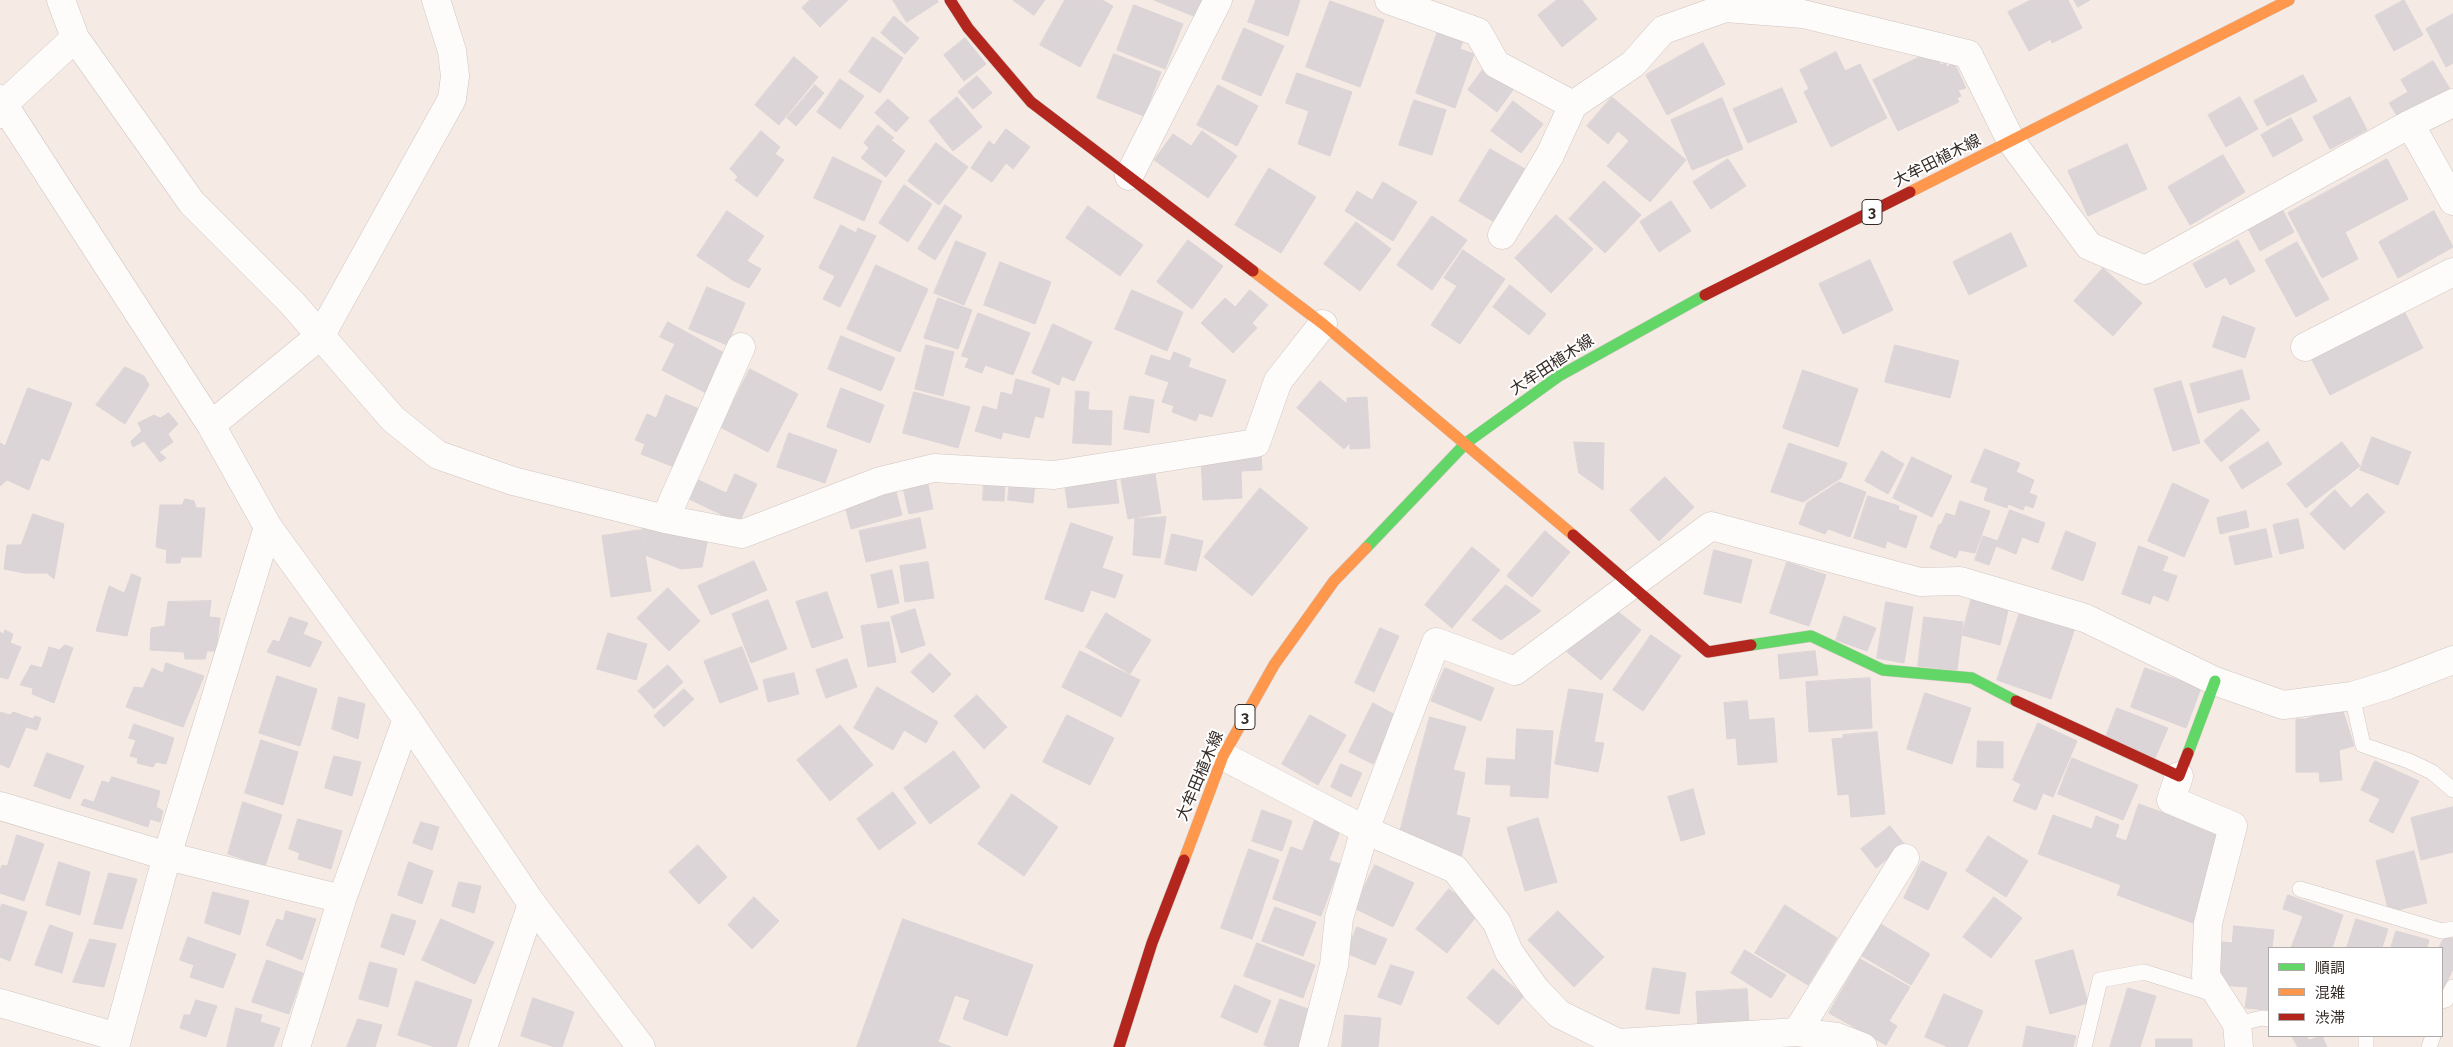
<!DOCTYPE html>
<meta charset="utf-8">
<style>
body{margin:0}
#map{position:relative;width:2453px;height:1047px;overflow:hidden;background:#f5eae4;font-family:Raleway,"Noto Sans JP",sans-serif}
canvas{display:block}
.legend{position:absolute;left:2268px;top:947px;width:175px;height:90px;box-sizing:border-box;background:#fff;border:1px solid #aeaaa8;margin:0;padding:6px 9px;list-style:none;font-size:15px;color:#342b26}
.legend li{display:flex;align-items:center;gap:10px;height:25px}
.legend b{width:25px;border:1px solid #aeaaa8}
</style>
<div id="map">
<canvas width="2453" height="1047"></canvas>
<ul class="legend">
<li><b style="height:6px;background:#63d668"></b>順調</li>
<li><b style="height:6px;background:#ff974d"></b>混雑</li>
<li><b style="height:6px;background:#b3261e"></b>渋滞</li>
</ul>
</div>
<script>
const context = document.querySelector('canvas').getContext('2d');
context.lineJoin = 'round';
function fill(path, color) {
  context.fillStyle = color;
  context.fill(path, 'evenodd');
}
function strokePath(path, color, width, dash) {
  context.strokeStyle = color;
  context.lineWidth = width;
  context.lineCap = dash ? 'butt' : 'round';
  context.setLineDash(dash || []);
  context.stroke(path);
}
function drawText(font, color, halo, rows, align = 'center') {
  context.font = font + ' Raleway,"Noto Sans JP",sans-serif';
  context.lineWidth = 4;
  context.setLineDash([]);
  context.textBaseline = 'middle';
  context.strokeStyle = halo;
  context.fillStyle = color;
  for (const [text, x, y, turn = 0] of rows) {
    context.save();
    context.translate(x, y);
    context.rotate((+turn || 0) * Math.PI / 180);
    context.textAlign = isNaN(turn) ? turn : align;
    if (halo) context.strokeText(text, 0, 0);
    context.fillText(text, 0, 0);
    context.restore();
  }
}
const building = new Path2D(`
 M810,0h38l-28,27 -18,-19z
 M893,0h44l1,2 -31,20z
 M1013,0h32l-11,15z
 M1065,0h37l11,6 -33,61 -40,-22z
 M1154,0h49l-6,17z
 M1256,0h44l-12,36 -40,-14z
 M1557,0h25l15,19 -35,28 -24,-32z
 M2031,0h37l14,28 -30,15 -1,-4 -22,12 -21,-39z
 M2074,0h16l-12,7z
 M2404,0l19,35 -29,16 -19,-35z
 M1330,1l54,19 -24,67 -54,-20z
 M1134,5l49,19 -18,45 -48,-19z
 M2453,14v49l-7,4 -20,-38z
 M894,16l25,22 -14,16 -24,-21z
 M1244,28l40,18 -23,50 -39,-17z
 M1439,28l26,8 -5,13 14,5 -19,54 -39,-15z
 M873,37l30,21 -23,35 -31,-21z
 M965,38l21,26 -22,17 -20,-26z
 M1703,43l22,41 -58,31 -21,-40z
 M1934,50l7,15 4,-2 2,4 7,-4 12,25 -8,2 3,6 -4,2 2,4 -61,29 -25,-51z
 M1836,52l9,19 15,-7 27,54 -56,29 -27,-55 5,-3 -9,-19z
 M1114,54l47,18 -17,44 -47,-18z
 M794,57l24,20 -39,48 -24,-20z
 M2433,61l17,28 -50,31 -11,-17 19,-11 -7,-12z
 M1484,68l29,22 -16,22 -29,-22z
 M1297,73l55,19 -22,64 -32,-12 11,-33 -23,-8z
 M2303,75l14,26 -50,25 -13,-25z
 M977,76l15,17 -19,16 -15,-17z
 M840,79l24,17 -24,33 -23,-17z
 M815,85l9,8 -28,33 -9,-8z
 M1218,85l40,21 -21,40 -40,-21z
 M1782,88l15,34 -49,21 -15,-34z
 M957,97l25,30 -29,24 -24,-30z
 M1612,97l74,63 -36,42 -43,-36 22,-25 -11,-10 -10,13 -21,-18z
 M2240,97l18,32 -32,18 -18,-32z
 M2350,97l17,33 -37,19 -17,-32z
 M1722,98l21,51 -51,21 -21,-50z
 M888,99l21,19 -13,14 -21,-19z
 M1414,100l32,10 -14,45 -33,-10z
 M1513,101l30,23 -22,29 -30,-22z
 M2291,118l12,22 -30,17 -12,-22z
 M878,125l16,13 -3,2 14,11 -19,26 -25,-19 8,-10 -5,-5z
 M1006,129l24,18 -17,22 -7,-6 -14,19 -21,-14 18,-27 5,4z
 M761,131l19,16 -5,7 9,6 -27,37 -22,-17 3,-3 -8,-8z
 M1202,131l35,25 -29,42 -54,-38 19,-26 18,12z
 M936,143l32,24 -29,38 -31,-24z
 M2127,144l20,45 -59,27 -20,-45z
 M1490,149l40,23 -31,53 -40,-24z
 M2223,155l22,37 -55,33 -22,-38z
 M833,157l49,24 -18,40 -50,-23z
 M1728,159l18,27 -35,23 -18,-27z
 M2387,159l21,40 -63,33 13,27 -36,19 -34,-65z
 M1269,168l47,29 -35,56 -46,-28z
 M1604,181l37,34 -36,38 -36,-34z
 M1383,182l34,20 -24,39 -48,-30 12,-20 15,9z
 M904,185l28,19 -24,38 -29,-19z
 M1671,201l20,30 -32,21 -19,-30z
 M945,205l17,11 -27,44 -17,-11z
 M1088,206l55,39 -23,31 -54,-38z
 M2281,207l13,25 -34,19 -13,-24z
 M727,211l37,25 -17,25 14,8 -12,19 -15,-7 -37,-25z
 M2434,211l19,36 -55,31 -19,-36z
 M1556,215l37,34 -42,44 -36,-35z
 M1432,216l35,24 -35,50 -35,-25z
 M1356,222l35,27 -31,42 -36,-27z
 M841,225l15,8 2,-5 18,8 -36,71 -17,-8 12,-23 -16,-8z
 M2011,233l16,33 -58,29 -16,-33z
 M1188,240l35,26 -31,43 -35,-27z
 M2238,240l17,31 -25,14 -4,-8 -20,11 -13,-24z
 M956,241l30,12 -22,52 -30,-12z
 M2297,242l32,57 -33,18 -31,-57z
 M1463,250l42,29 -45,65 -29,-19 26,-39 -13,-8z
 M1870,260l23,50 -50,24 -24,-50z
 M1000,262l51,20 -16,42 -51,-19z
 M876,265l52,24 -28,63 -53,-23z
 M2103,268l39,35 -29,33 -39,-35z
 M1510,285l36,29 -17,21 -36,-28z
 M707,287l38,16 -18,42 -38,-16z
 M1132,290l51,22 -16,39 -52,-22z
 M1250,290l18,15 -16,18 5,5 -24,25 -32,-30 24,-25 10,9z
 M938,298l34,12 -14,39 -34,-11z
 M2403,309l20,39 -93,47 -19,-37z
 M978,313l52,20 -17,42 -28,-10 -3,8 -17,-6 4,-9 -7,-2z
 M2223,316l32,12 -10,30 -32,-11z
 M668,322l58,32 -20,39 -44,-23 13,-26 -15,-7z
 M1053,324l39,18 -18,39 -12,-5 -3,9 -27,-12z
 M841,336l54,22 -14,33 -53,-22z
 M926,345l28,7 -11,44 -28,-7z
 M1895,345l64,16 -9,37 -65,-16z
 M1174,352l17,7 -3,8 38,13 -14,37 -13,-4 -3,8 -24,-9 2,-6 -12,-4 7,-20 -24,-8 6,-19 19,6z
 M125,367l19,9 5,9 -24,39 -29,-19z
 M750,369l48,25 -30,58 -48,-25z
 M1803,370l55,19 -20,58 -55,-19z
 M2242,370l8,29 -52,14 -8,-29z
 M1016,379l34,10 -7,29 -8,-2 -6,22 -26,-6 -2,7 -26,-8 8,-25 14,4 4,-18 11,3z
 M1320,381l27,23v-6l20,-1 3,51 -20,1v-6l-6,6 -47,-41z
 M2181,381l19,62 -27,8 -19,-62z
 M28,388l44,15 -23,58 -8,-3 -12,32 -22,-10 -7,6v-43l5,3z
 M841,388l43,17 -14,38 -43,-16z
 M1076,391l13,1 -1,18 24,1 -1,34 -38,-2z
 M914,392l56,15 -12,41 -55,-15z
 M666,395l38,16 -25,58 -38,-15 4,-10 -10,-4 12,-26 9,4z
 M1130,396l24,4 -5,33 -25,-4z
 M2242,409l18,21 -39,32 -17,-21z
 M169,413l9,11 -10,10 5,8 -14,10 7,6 -6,4 -16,-21 -11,6 -2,-6 11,-10 -4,-8 16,-8 6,3z
 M789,433l48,17 -12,33 -48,-16z
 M2372,437l39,15 -13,33 -38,-15z
 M1574,442l30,1 -1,47 -24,-17z
 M2268,442l14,22 -40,25 -13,-22z
 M2342,442l18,24 -54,42 -19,-24z
 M1789,443l58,20 -6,15 -38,24 -32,-10z
 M1985,449l35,14 -4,9 18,8 -5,13 8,3 -4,12 -8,-3 -2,5 -15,-6 -1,4 -23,-8 4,-12 -17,-6z
 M1882,451l22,13 -16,30 -23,-13z
 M1261,453l1,17 -21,1 1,27 -39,2 -2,-45z
 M1912,457l40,19 -20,41 -39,-19z
 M735,474l22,10 -18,39 -56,-27 9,-19 34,16z
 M926,474l7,35 -24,5 -8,-35z
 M1115,474l4,29 -51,5 -4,-28z
 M1155,474l6,39 -33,6 -7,-39z
 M1665,477l29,30 -35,34 -29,-31z
 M984,478l21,1 -1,22 -21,-1z
 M1010,480l25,4 -2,19 -25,-3z
 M1839,482l27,10 -16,45 -22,-8 -3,5 -26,-10 8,-21z
 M2173,483l36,17 -25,57 -36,-16z
 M895,488l7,27 -51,14 -7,-27z
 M1260,488l48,40 -56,68 -48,-39z
 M2335,490l16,18 16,-15 18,19 -41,38 -34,-36z
 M1868,496l31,10 -1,4 19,6 -11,32 -19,-7 -2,7 -31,-10z
 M185,499l9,2 2,7h9l-4,49h-20l-1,6h-14l1,-13 -11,-3 4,-42h22z
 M1960,501l30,10 -15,42 -16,-3 -3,8 -26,-10 9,-24 2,1 5,-12 9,3z
 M2010,510l35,13 -7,20 -16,-6 -6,17 -20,-8z
 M2246,511l3,16 -29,7 -3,-16z
 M33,514l31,10 -10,55 -7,-6h-23l-20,-4 3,-24h14z
 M1166,517l-6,41 -27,-3 2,-36z
 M920,518l6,30 -60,14 -7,-31z
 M2298,519l6,29 -24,6 -7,-29z
 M1071,523l42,14 -11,31 21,7 -8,23 -24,-8 -8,22 -38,-13z
 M642,525l66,13 -6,29 -21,2 -36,-14z
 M2266,529l6,28 -37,8 -6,-28z
 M641,530l10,61 -40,6 -9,-61z
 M1545,531l25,21 -38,45 -25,-21z
 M2066,531l30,12 -13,38 -31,-12z
 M1172,534l31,7 -7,30 -31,-7z
 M1983,536l15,5 -9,24 -14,-5z
 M2139,546l29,11 -6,14 15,5 -9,25 -15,-6 -3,9 -28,-10z
 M1472,547l28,23 -48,58 -27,-23z
 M1714,550l38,10 -11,43 -37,-9z
 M754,561l13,29 -56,25 -13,-29z
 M928,562l6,36 -29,4 -5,-36z
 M1787,562l39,13 -17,51 -39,-13z
 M892,570l7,33 -21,5 -7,-33z
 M132,574l9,4 -14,58 -31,-5 13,-45 15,7z
 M1506,585l35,26 -40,29 -29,-20z
 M668,588l32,33 -31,30 -32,-33z
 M827,592l16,46 -31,10 -16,-46z
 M1972,597l37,9 -9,39 -38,-10z
 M768,600l19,49 -36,14 -19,-49z
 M211,601l-2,16 11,1 -4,33h-9l-2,8h-20l-1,-7 -34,-2 1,-22 14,-2 3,-24z
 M1606,602l35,28 -40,50 -34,-28z
 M1886,602l27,5 -9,56 -27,-5z
 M915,609l10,36 -24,8 -10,-36z
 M2021,609l54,19 -24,71 -54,-19z
 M1106,613l45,27 -21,34 -44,-27z
 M1844,616l32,12 -9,23 -31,-11z
 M290,617l18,6 -5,11 19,8 -12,25 -43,-15 6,-12 6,2z
 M1924,617l39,5 -6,48 -39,-4z
 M889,622l7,40 -28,5 -7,-41z
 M1380,628l19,8 -25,56 -19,-9z
 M5,630l8,4 -3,9 11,4 -13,32 -8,-2v-45l4,2z
 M608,633l39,11 -11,36 -39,-11z
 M1651,635l30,21 -38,55 -30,-21z
 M65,645l8,3 -19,55 -22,-9 1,-6 -13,-3 11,-20 11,3 7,-21 10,3z
 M742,647l16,42 -38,14 -16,-42z
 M1080,651l60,29 -19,37 -59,-30z
 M1815,651l3,24 -38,4 -2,-24z
 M930,653l21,21 -18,19 -22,-21z
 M847,659l10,28 -31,11 -10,-28z
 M166,663l38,13 -21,51 -57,-20 8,-20 9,1 9,-20 11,5z
 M668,665l15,17 -29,27 -16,-18z
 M1445,668l49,20 -13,33 -50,-20z
 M2145,668l56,20 -15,40 -55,-21z
 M794,673l5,21 -31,8 -5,-22z
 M277,676l40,13 -17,57 -41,-13z
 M1870,678l2,50 -63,4 -3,-50z
 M877,687l61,35 -12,21 -22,-13 -11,20 -39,-22z
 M684,689l10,10 -30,28 -10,-11z
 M1569,689l34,5 -9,48 10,1 -6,29 -43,-8z
 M1925,693l46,15 -19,56 -45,-15z
 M977,695l30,32 -23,22 -30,-33z
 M339,697l26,7 -7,35 -26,-10z
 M1747,701l2,19 25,-2 3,44 -39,3 -2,-27 -9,1 -3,-36z
 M1373,703l24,13 -24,48 -24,-12z
 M2117,708l51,20 -13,30 -50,-19z
 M2342,708l12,38 -15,4 3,30 -22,2 -1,-10h-23v-53h9z
 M0,712l10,3 3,-3 20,7 2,-3 6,2 -4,12 -11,-3 -17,41 -9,-4z
 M1067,715l47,23 -24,47 -47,-23z
 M1310,715l36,20 -28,50 -36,-21z
 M1430,717l36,10 -13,43 -35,-10z
 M2038,723l39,18 -24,56 -10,-4 -7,17 -23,-9 8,-17 -8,-4z
 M134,724l40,14 -8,26 -10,-2 -3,5 -16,-4 1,-5 -8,-2 6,-16 -7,-2z
 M840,725l33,40 -43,36 -33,-41z
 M1517,729l36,2 -5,67 -38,-2 1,-11 -26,-1 2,-26 28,2z
 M1877,732l8,82 -34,3 -2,-23 -11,1 -6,-56 11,-1v-3z
 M261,740l37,12 -15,53 -38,-12z
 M1978,741l25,1v26l-26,-1z
 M954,751l26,36 -50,37 -26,-36z
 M47,753l37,13 -14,33 -36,-13z
 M334,756l27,6 -9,34 -27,-8z
 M2072,758l66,27 -15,35 -65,-26z
 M1418,760l47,13 -9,42 14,3 -9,41 -64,-15z
 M2375,761l44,20 -26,52 -24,-12 11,-22 -19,-9z
 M1341,764l21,9 -11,24 -20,-10z
 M112,777l48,14 -4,16 7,4 -3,11 -10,-3 -2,8 -67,-22 3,-6 10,3 8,-21 7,2z
 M1693,789l12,45 -24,7 -13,-44z
 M893,792l23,31 -37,27 -22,-31z
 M1012,794l46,33 -34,49 -46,-32z
 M243,802l39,13 -17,51 -37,-12z
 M2139,804l86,31 -32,88 -76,-28 4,-10 -83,-31 15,-39 39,14 4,-13 23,9 -4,12 11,4z
 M2453,807v45l-32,8 -10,-42z
 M1319,809l26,9 -16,42 -26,-9z
 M1262,810l30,11 -10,30 -30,-10z
 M1538,818l19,64 -32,9 -18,-63z
 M298,819l44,12 -11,38 -33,-10 2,-6 -11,-4z
 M421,822l18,5 -7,23 -19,-7z
 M1890,826l15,19 -29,23 -15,-19z
 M17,835l27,9 -20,57 -24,-8v-22l2,-6 5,1z
 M1988,836l40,25 -22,36 -40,-26z
 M698,845l29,32 -28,27 -30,-32z
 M1291,847l49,17 -19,52 -48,-17z
 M1249,849l30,11 -27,79 -31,-11z
 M2414,851l13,52 -38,9 -13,-51z
 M1922,861l25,12 -19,37 -24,-12z
 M59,862l31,10 -10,43 -34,-10z
 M409,862l24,9 -11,33 -24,-9z
 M1375,865l39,18 -21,44 -39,-19z
 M109,873l28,6 -15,50 -28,-5z
 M459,882l22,4 -7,27 -22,-7z
 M1449,889l30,24 -32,40 -31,-24z
 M213,892l36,9 -9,34 -35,-12z
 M2288,895l55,20 -11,33h-41l12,-32 -20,-7z
 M754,897l25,24 -27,28 -24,-24z
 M1994,897l28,21 -31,40 -28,-21z
 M2,904l25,8 -17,49 -10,-4v-47z
 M1785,905l52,33 -29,47 -53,-32z
 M1275,907l41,15 -13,34 -41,-15z
 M286,911l30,8 -14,41 -36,-15 11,-26 6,2z
 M1558,911l46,46 -30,30 -46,-47z
 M392,914l24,7 -12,34 -23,-8z
 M441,919l53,23 -19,42 -53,-24z
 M903,919l130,46 -26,71 -44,-17 7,-19 -15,-5 -17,47 13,5h-94z
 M2356,919l32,10 -6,19h-35z
 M1879,923l51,31 -19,31 -49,-29z
 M50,925l23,8 -11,40 -27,-8z
 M2234,926l40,4 -2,18h-3v62l-24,-2 3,-21 -30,-2 4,-43 10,1z
 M1357,927l30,12 -12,26 -29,-12z
 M2396,931l33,9 -2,8h-36z
 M2445,936l8,3v30l-9,19 -2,-1v-39h-3z
 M188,937l48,17 -13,34 -33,-11 4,-12 -14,-5z
 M90,939l26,5 -12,43 -31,-5z
 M1257,943l58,22 -12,33 -59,-22z
 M1745,950l41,25 -15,23 -40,-25z
 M2073,950l15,53 -38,11 -15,-53z
 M1860,959l50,28 -21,34 8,5 -11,19 -57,-32z
 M267,960l36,13 -14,41 -37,-12z
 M370,962l27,7 -9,38 -29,-8z
 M1391,965l23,7 -13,33 -23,-8z
 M1653,968l33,5 -7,41 -33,-5z
 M1493,969l31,27 -26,29 -31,-27z
 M416,981l56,19 -16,47h-21l-37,-12z
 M1235,985l36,16 -14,32 -36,-16z
 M2128,988l28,8 -16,51h-30z
 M1747,989l2,36 -51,3 -2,-36z
 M1944,994l39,17 -16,36h-19l-23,-10z
 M533,998l41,14 -12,35h-7l-34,-11z
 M1280,999l31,11 -13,37h-28l-6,-2z
 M196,1000l21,6 -11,31 -26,-9 4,-13h6z
 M236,1008l26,7 -2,7 20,6 -7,19h-46z
 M1345,1015l36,3 -3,29h-36z
 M358,1019l24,6 -7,22h-28z
 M2027,1026l49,10 -3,11h-50z
 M2292,1036h14l3,4 13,-4 5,11h-29z
 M2156,1039h36v8h-36z`);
fill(building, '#dcd5d7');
strokePath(building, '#dbd4d6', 1);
const lane = new Path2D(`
 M2352,696l11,49 46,16 23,11 21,18
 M2300,889l142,42 11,-2
 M2442,1001l4,-1 7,-13
 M2237,1024l25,-6 7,1
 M2366,1036v11
 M2084,1047l16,-67 44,-8 73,23
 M2429,1047l4,-11`);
const street = new Path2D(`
 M61,0l14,38 117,165 100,100 101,116 45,36 75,26 152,38 77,15 138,-53 54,-13 120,7 202,-32 22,-62 45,-57
 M1389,0l89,32 18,32 77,41 60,-41 30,-34 62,-22 78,6 165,40 43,87 78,105 56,24 265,-146 43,-21
 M0,99l211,326 57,102 139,192 125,185 109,143
 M0,114l4,-10 71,-66
 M2410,124l43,77
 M1129,176l89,-176
 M1502,235l48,-80 23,-50
 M2305,347l148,-75
 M211,425l110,-90 131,-236 3,-23 -3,-25 -16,-51
 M665,519l76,-172
 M1223,756l142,74 90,39 42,54 12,29 27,38 23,24 59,29 179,-11 40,5 26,10
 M2179,776l-8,24 62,26 -25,97 -2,53 31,48 2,23
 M0,806l167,50 175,43
 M0,1003l117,34
 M1797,1032l108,-174
 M115,1047l52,-191 101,-329
 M296,1047l46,-148 65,-180
 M483,1047l49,-143
 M1313,1047l21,-82 5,-47 26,-88 71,-188 79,29 196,-145 209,56 40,-1 125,37 130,63 68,24 69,-9 36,-11 65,-25`);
const fast = new Path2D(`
 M1366,548l100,-105 93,-67 146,-81
 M1751,645l60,-9 72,34 89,8 44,23
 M2188,753l27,-72`);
const slow = new Path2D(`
 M1910,192l379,-192
 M1253,271l70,53 250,211
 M1184,860l39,-104 51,-91 60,-84 32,-33`);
const jam = new Path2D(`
 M950,0l18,28 63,74 222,169
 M1705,295l205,-103
 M1573,535l135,117 43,-7
 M2016,701l163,75 9,-23
 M1119,1047l33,-104 32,-83`);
strokePath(lane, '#cfc6c1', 16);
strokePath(street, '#cfc6c1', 29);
strokePath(fast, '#cfc6c1', 12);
strokePath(slow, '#cfc6c1', 12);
strokePath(jam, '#cfc6c1', 12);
strokePath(lane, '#fefcfb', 15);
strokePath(street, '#fefcfb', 28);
strokePath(fast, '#63d668', 11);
strokePath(slow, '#ff974d', 11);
strokePath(jam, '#b3261e', 11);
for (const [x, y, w] of [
 [1872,212,20],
 [1245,717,20]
]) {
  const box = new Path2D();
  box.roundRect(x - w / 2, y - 12.5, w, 25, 4);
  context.fillStyle = '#fff';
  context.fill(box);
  strokePath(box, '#342b26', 1);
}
drawText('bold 15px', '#342b26', null, [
 ["3",1872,212],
 ["3",1245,717]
]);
drawText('16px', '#342b26', '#fff', [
 ["大牟田植木線",1937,161,-27],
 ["大牟田植木線",1552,365,-33],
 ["大牟田植木線",1200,776,-67]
]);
</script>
